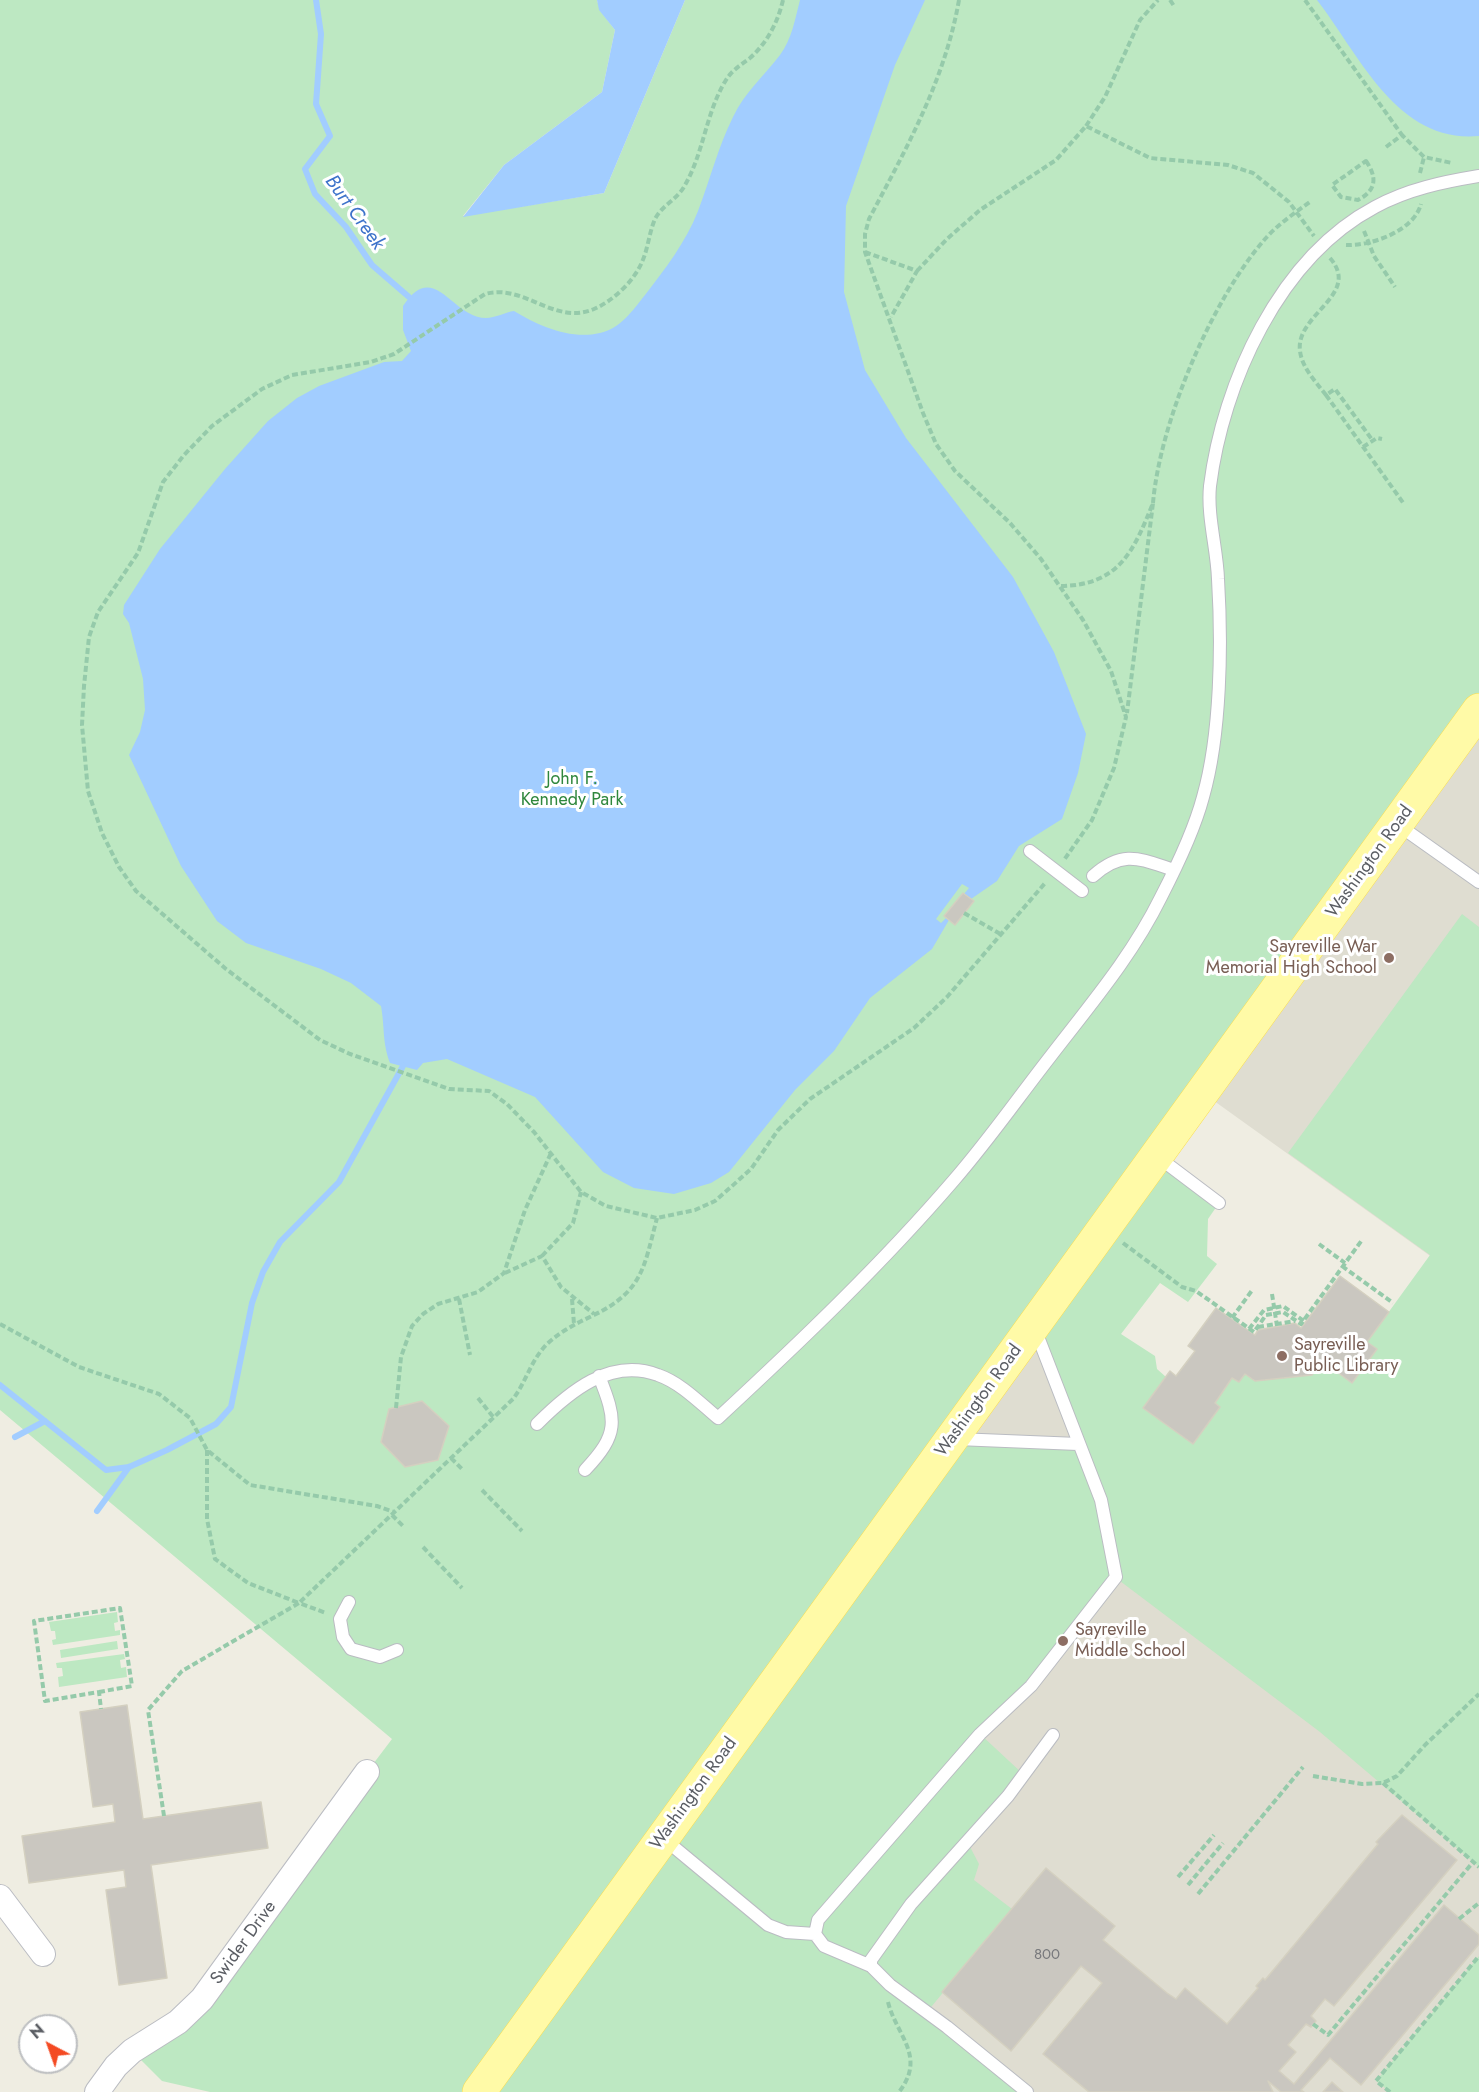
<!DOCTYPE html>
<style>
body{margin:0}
#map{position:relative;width:1479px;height:2092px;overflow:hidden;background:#efede2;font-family:Jost,sans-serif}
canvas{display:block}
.north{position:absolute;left:18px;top:2014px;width:60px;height:60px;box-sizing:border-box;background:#fff;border:2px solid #bdbfc1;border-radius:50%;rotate:319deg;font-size:16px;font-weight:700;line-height:24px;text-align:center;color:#5b5e64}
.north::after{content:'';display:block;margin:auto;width:21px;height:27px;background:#f44a23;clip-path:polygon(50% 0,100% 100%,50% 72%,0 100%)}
</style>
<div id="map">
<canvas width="1479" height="2092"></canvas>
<div class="north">N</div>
</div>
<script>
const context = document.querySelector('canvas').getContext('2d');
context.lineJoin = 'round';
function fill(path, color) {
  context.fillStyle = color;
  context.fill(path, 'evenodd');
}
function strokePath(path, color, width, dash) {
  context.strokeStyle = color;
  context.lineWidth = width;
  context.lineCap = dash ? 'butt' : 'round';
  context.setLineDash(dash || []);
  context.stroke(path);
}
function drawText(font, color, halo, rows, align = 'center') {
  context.font = font + ' Jost,sans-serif';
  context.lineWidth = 6;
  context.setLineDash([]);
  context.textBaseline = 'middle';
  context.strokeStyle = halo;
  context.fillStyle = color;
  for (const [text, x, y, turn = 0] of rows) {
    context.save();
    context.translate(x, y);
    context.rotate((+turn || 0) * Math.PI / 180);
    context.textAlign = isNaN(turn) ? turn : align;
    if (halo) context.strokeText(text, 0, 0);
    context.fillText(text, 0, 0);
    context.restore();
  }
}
fill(new Path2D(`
 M1479,710v581l-276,-198z
 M1043,1312l436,449v331h-554l-283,-227z`), '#dfddd1');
fill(new Path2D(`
 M0,0h597l3,10 15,20 -13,62 -98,73 -41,51 141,-23 81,-193h794v710l-322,446 62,47 -11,16 -1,37 10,8 -29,38 -28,-19 -39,51 34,22 2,13 9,8 -6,9 -7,29 40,29 27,-37 -5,-4 17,-25 6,4 7,-8 10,7 57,-6 10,-14 30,22 15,-41 63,-87 -142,-102 174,-239 17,13v940l-159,-135 -204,-154 -60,78 -76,78 43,40 -55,69 11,21 -5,16 38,29 -85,103 100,80h-817l-48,-11 -30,-30 46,-29 214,-283 -392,-329zM1034,1326l44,118 -125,-6z
 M117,1612l1,10 -4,1 1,8 5,-1v5l-67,10 -1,-5 4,-1 -1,-8h-4l-2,-9z
 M117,1641l1,8 -57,9 -1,-8z
 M124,1654l1,5 -5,1 1,8 5,-1 1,10 -68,10 -1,-10 5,-1 -1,-8h-5l-1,-5z
 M1479,1956v136h-89l-14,-11z`), '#bde8c2');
fill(new Path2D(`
 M597,0h88l-81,193 -141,24 41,-52 98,-73 13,-62 -16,-20z
 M800,0h125l-30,65 -49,141 -2,86 21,78 41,68 107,139 41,75 32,82 -8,39 -16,46 -43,27 -22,35 -26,18 -7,-5 5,-6 -7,-4 -26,35 5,4 5,-5 3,2 -17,29 -62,49 -36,53 -39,39 -66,82 -18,11 -37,11 -40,-6 -31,-16 -68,-75 -88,-38 -24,4 -6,7 -27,-7c-8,-22 -5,-34 -9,-57l-30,-23 -30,-14 -75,-26 -29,-22 -36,-55 -52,-111 11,-23 5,-22 -2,-31 -14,-56 -6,-9 1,-9 36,-56 65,-80 43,-48 29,-23 22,-12 65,-24 18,-1 9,-10 -8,-21v-24c31,-48 49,12 83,12 9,0 20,-6 28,-7 25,15 56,29 86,22 20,-4 33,-23 45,-38 20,-26 41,-53 53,-84 12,-31 20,-64 35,-94 12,-25 30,-40 47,-62 12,-16 15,-36 20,-55z
 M1317,0h162v136c-82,8 -120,-82 -162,-136z`), '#a2cdff');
strokePath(new Path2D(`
 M316,0l5,34 -5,70 14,32 -25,33 10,25 31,33 26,38 37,32
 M0,1385l106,85 23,-3 38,-17 49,-26 15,-17 21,-104 11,-31 17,-30 59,-60 64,-116
 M15,1437l30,-16
 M97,1511l32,-44`), '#a2cdff', 6);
const building = new Path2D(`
 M963,893l11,8 -19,24 -11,-9z
 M1340,1276l49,36 -22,30 10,7 -25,34 -30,-22 -10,14 -57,6 -10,-7 -6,8 -7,-4 -17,25 5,4 -27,37 -50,-36 27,-37 6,5 19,-25 -7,-5 28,-38 39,27 3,-5 37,-7 6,5z
 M422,1401l27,25 -11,34 -33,7 -24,-25 8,-33z
 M127,1705l16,114 118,-17 7,46 -117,17 16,113 -48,7 -13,-95 20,-3 -2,-17 -95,13 -7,-47 93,-14 -2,-18 -20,3 -13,-95z
 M1402,1815l55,45 -123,146 -9,-7 -14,17 5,5 -5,6 -5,-3 -18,21 8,7 -17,19 15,13 150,-179 35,30v9l-118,141 -31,-27 -29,32 3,2h-23l-13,-11 5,11h-184l-46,-38 59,-71 -21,-17 -70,85 -69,-59 104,-124 69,58 -12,14 64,53 9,6 9,-11 42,36 31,-36 -2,-2 7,-8 2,2 113,-136 -2,-2z
 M1332,2082l11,10h-20z`);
fill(building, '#cac7c0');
strokePath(building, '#d4d0c0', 1.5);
const service = new Path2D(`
 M1397,824l82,58
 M1030,851l52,40
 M1093,876c30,-27 47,-17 81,-6
 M1158,1157l61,46
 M537,1424c32,-32 73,-67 121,-49 23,8 42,28 60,43 82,-76 163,-153 236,-238 34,-39 64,-82 96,-123 40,-52 82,-101 111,-160 16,-31 33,-66 42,-100 18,-63 19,-153 15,-218 -1,-30 -11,-63 -8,-93 13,-103 69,-228 165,-279 33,-18 68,-25 104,-31
 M957,1439l121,5
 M585,1470c34,-36 32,-49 14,-94
 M349,1602l-9,17 3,18 8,12 29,8 17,-7
 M663,1838l105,87 18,7 29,2
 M871,1966v-6l40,-56 97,-108 45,-61
 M1027,2092l-80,-65 -57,-42 -19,-19 -47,-20 -9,-12 3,-14 162,-186 51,-48 85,-109 -15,-77 -66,-171`);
const minor = new Path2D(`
 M0,1897l43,57
 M97,2092l19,-26 16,-15 46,-29 24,-23 165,-227`);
const primary = new Path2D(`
 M479,2092l1000,-1382`);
strokePath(service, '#babcc2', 14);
strokePath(minor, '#babcc2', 26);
strokePath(primary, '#fadd50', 34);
strokePath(new Path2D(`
 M783,0c-5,22 -16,43 -33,58 -9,7 -18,12 -24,22 -20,32 -22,72 -41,105 -7,14 -23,20 -30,34 -6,14 -7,30 -13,43 -8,19 -29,39 -48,47 -40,17 -70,-26 -109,-15l-91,60 -23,8 -79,13 -30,14 -50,37 -28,29 -21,27 -25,71 -40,59 -9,25 -5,49 -2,39 6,66 14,42 17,34 17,24 90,78 94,71 30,14 99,35 40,2 18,13 27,28 47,60 25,14 51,12 38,-8 20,-9 16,-14 20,-18 27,-39 32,-31 104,-71 33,-31 99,-115
 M959,0c-14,80 -53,149 -90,219l-4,15v18l58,161 13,31 19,27 55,52 31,36 42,61 28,51 15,46 -12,51 -22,52 -28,40
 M1170,0l4,6
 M1305,0l97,135
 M1086,126l19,-29 35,-77 18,-20
 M1386,147l16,-12 22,22 28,6
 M1366,161c11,16 11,29 -8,39l-17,-3 -9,-12z
 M1420,173l4,-16
 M1364,231l10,25 21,31
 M1346,245c25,1 68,-14 75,-41
 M865,252l52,19 -26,46
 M1330,258c32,37 -35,56 -30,93 2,17 16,31 26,44l9,-6 38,52
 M917,271l30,-32 33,-29 76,-50 30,-34 64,32 78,7 25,8 36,29 25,34
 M1326,395l78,109
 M1363,447l14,-9 5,1
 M1153,503c7,-81 58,-202 112,-264 13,-15 30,-26 46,-38
 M1061,586c59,-1 73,-36 92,-83l-26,210
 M964,913l38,22
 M1123,1243l59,44 14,4 58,41 12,-17 17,-3 18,12 61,-84
 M1319,1244l26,19
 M542,1256l31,-33 8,-31
 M1342,1266l51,37
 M505,1273l37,-17 19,31 33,27
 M1272,1294l5,32
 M459,1299l11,56
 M572,1299l2,25
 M1232,1318l21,-29
 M0,1324l79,43 80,27 31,24 17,32 43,35 127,21 17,6
 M1258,1327l37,-6
 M1249,1329l15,-19 19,-4 22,16
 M478,1398l16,20
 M396,1408l5,-51 11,-31 11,-12 15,-10 40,-12 26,-19 21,-63 26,-57
 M207,1450v69l8,40 33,24 51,20 214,-204c13,-17 18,-39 34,-55 14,-13 30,-21 47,-29 49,-24 50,-48 63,-97
 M451,1458l12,12
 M482,1490l40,41
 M392,1515l12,12
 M423,1547l39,41
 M99,1692l33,-6 -12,-78 -86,13 11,80 54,-9 2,17
 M1313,1776l49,8 21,-1 14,-7 28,-31 54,-51
 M1383,1783l96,84
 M164,1816l-16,-106 34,-39 117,-68 27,10
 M1178,1877l36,-42
 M1188,1885l35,-42
 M1198,1894l105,-127
 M1459,1919l20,-16
 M888,2002c8,33 39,54 11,90
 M1313,2024l15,11 146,-174
 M1390,2092l-14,-11 103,-125`), '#95caaa', 4, [6, 3]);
strokePath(service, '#fff', 12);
strokePath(minor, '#fff', 24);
strokePath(primary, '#fffaa7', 33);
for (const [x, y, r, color] of [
 [1389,958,6,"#8d6e63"],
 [1282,1356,6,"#8d6e63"],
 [1063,1641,6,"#8d6e63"]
]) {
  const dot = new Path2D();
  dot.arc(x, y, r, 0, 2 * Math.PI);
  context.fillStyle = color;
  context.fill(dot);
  strokePath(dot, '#fff', 2);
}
drawText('15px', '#77787b', null, [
 ["800",1047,1955]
]);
drawText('18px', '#2f873d', '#fff', [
 ["John F.",572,780],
 ["Kennedy Park",572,801]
]);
drawText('18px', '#5b5e64', '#fff', [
 ["Washington Road",1370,862,-54],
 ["Washington Road",979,1401,-54],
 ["Washington Road",694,1794,-54],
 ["Swider Drive",244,1943,-54]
]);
drawText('18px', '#785e54', '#fff', [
 ["Sayreville War",1377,948,"right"],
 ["Memorial High School",1377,969,"right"],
 ["Sayreville",1294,1346],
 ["Public Library",1294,1367],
 ["Sayreville",1075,1631],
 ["Middle School",1075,1652]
], 'left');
drawText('italic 20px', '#3d73ca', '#fff', [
 ["Burt Creek",354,213,54]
]);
</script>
